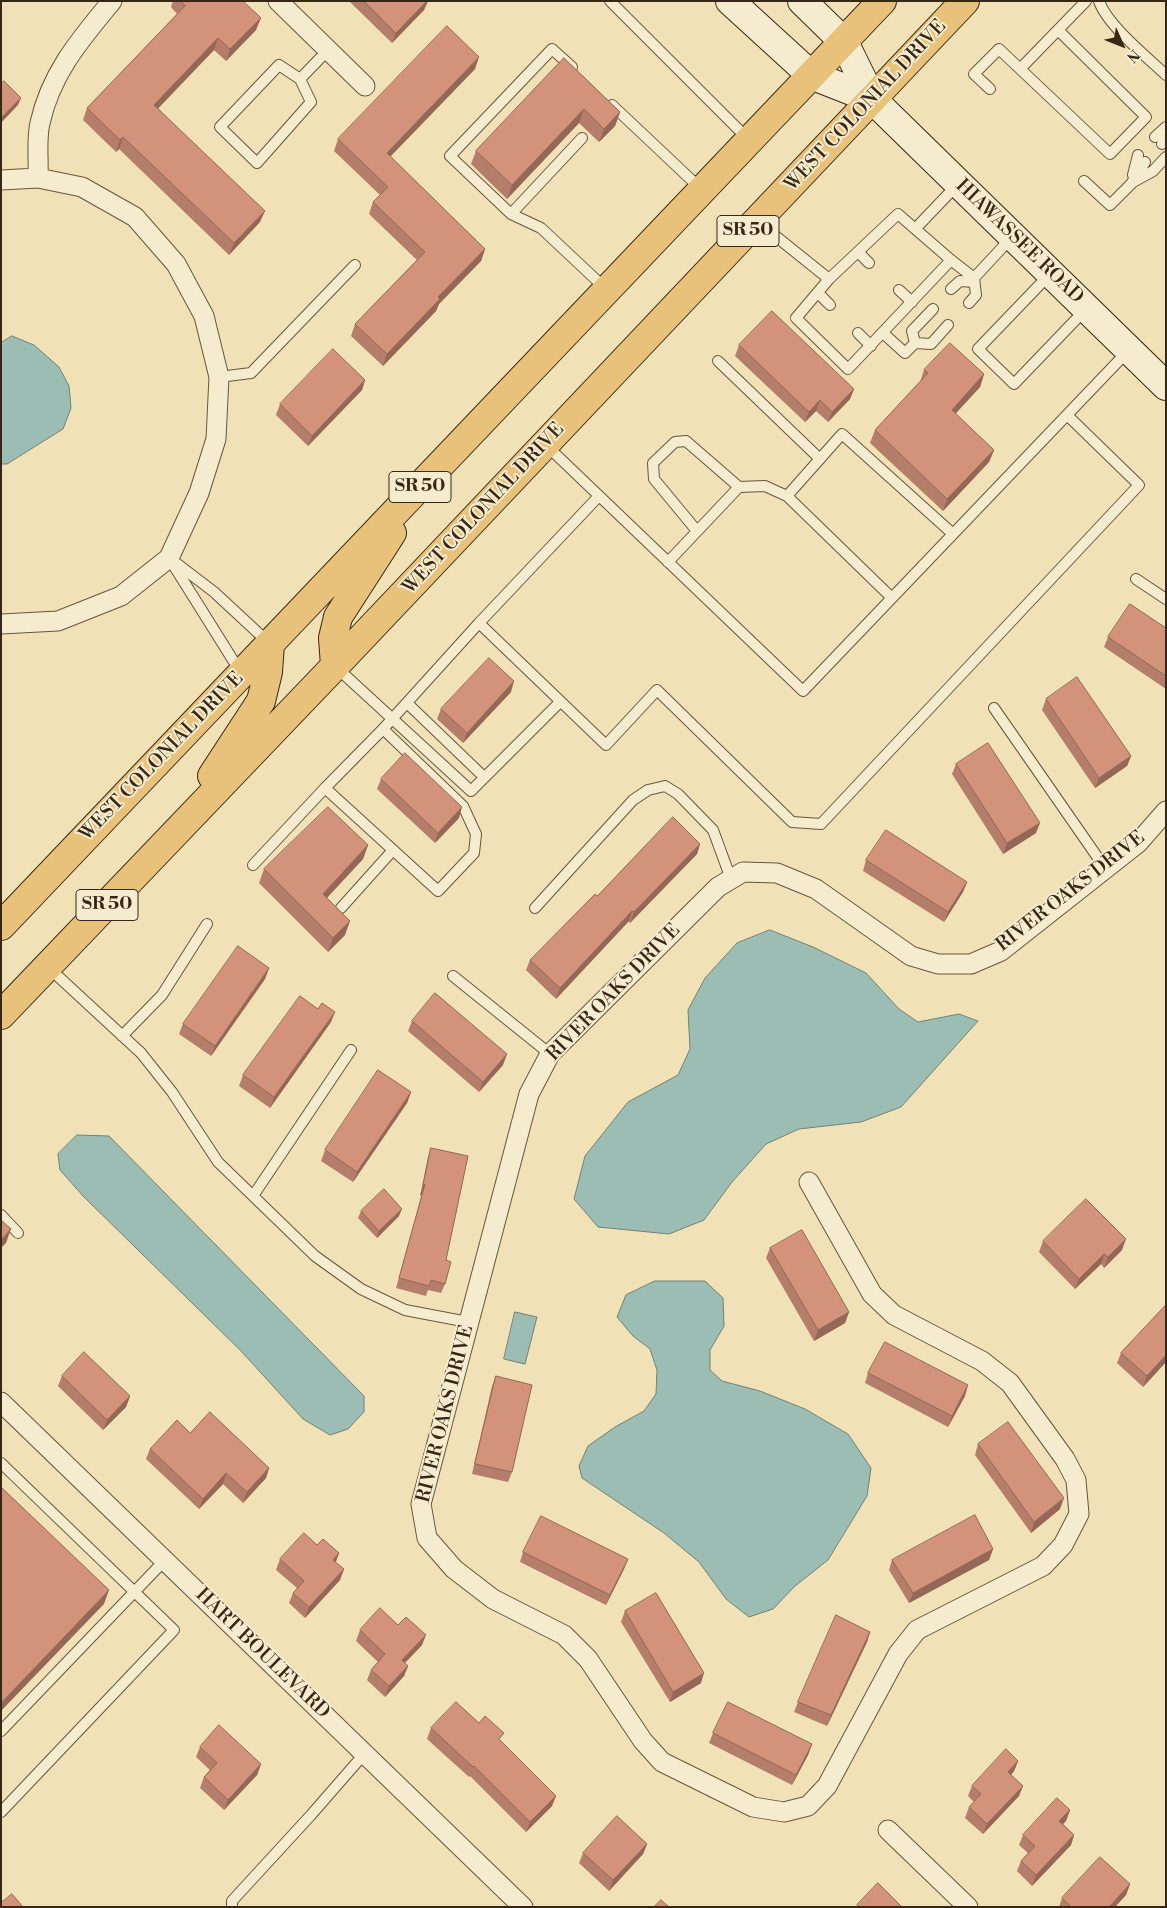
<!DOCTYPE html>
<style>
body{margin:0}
#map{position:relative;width:1167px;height:1908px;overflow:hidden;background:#f0e2b6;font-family:"Libre Bodoni",serif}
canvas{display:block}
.frame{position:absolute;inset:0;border:2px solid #372715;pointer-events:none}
.north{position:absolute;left:1097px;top:20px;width:50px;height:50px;-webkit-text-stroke:4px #f5ecd0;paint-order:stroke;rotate:134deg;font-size:14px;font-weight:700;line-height:20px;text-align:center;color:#372715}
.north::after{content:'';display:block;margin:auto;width:18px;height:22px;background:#372715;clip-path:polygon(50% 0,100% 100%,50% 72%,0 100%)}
</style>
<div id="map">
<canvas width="1167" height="1908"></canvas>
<div class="frame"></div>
<div class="north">N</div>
</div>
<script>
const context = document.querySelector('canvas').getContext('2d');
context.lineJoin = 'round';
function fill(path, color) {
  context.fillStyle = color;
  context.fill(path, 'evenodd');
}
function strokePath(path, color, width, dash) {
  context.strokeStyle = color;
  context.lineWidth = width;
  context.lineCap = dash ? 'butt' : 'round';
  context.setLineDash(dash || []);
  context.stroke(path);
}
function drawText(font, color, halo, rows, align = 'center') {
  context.font = font + ' "Libre Bodoni",serif';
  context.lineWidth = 4;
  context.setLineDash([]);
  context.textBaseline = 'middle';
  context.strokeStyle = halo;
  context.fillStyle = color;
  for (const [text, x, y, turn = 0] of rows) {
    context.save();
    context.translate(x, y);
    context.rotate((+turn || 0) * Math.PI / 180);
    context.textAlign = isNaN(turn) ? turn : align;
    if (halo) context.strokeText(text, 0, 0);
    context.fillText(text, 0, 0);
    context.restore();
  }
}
const water = new Path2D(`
 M12,336l22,9 25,22 10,19 2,22 -8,21 -56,35h-6v-121z
 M770,930l43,17 53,26 33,36 19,13 41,-8 19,7 -77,86 -40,15 -62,7 -33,15 -34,38 -28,38 -35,14 -71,-7 -24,-28 11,-43 43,-54 50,-27 12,-26 -2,-39 17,-32 32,-35z
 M77,1135l32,1 255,260v16l-16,17 -18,6 -27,-16 -62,-68 -157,-154 -24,-27 -2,-16z
 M655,1281h50l18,17 1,28 -14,24v20l12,11 38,10 45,18 43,25 23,34 -4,28 -39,64 -33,26 -22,23 -24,8 -23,-18 -27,-37 -35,-29 -82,-55 -3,-12 9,-20 27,-19 29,-16 12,-17 1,-24 -7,-21 -17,-13 -16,-19 9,-22z
 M515,1312l22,5 -12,47 -21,-5z`);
fill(water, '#9bbdb4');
strokePath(water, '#738174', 1);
const service = new Path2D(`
 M610,1l138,138
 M1099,1c8,24 48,56 67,74
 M279,65l21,14 11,23 -54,61 -37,-36z
 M572,67l-20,-18 -102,107 61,58 30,14 66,62
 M1020,69l66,-68
 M300,79l28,-29
 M990,89l-16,-15 25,-25 111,105 36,-37 -88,-87
 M612,105l89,84
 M1155,137l11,-10
 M1162,144l4,-4
 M1133,175l5,-20
 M1084,181l26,24 21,-21 14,-22
 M1133,182l20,-11 13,-14
 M511,214l71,-76
 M758,222l71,57 69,-65 53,46 -103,109 -52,-51 33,-39
 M915,229l43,-45
 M858,252l11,11
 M951,260l23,18 38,-41
 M1050,274l-72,75 36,35 72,-75
 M951,289l9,-8 14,1
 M899,290l13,12
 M818,293l12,12
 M969,303l7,-8 -2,-17
 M858,333l13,13
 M883,333l22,20 10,-10 16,1 17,-19
 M915,343l-3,-12 21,-22
 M718,361l102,98
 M219,377l32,-4 104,-108
 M546,445l257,246 326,-341
 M787,496l105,102
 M697,531l-43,-52 -1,-16 22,-21 11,-1 53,46
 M169,558l72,115
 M668,562l71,-75 26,-1 22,10 55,-62 111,100
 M176,563l38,29 55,51
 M1136,579l30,20
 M479,623l120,-127
 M336,667l135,124 89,-89
 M407,703l77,74
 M994,708l111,160
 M383,729l80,77 13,28 -2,19 -36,38 -113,-103 58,-59 96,-106 127,122 51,-55 135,132 29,2 318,-339 -72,-70
 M253,865l72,-77
 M341,908l52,-58
 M535,908l98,-108 15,-10 17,-4 13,8 35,36 18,49
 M49,968l92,85 31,39 46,70 97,94 46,33 44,21 63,12
 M453,976l97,78
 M122,1036l40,-41 45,-71
 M253,1196l98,-146
 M1,1215l17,18
 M1,1463l173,167 -173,182
 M1,1731l164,-171
 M232,1907v-6l79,-86 54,-62`);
const minor = new Path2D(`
 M278,1l87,85
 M38,178c1,-18 -2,-38 2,-55 11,-50 40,-83 72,-122
 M1,180l37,-2 44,9 53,30 41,47 28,52 15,61 -3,62 -17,54 -30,65 -48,38 -63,25 -57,3
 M809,1182l63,112 22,21 88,46 28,22 55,76 11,21 3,34 -16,31 -20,21 -126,64 -19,24 -71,132 -19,20 -24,6 -31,-5 -91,-45 -19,-21 -55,-82 -24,-24 -71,-36 -39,-30 -27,-31 -6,-34 108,-410 21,-40 168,-167 25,-15 34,1 39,16 95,67 27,8h33l30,-13 137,-108 28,-32
 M1,1402l522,505
 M888,1830l80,77`);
const secondary = new Path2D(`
 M730,1l81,74 61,24
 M802,1l42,41 28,57 294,287`);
const trunk = new Path2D(`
 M335,666l-2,-28 5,-21 54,-84
 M212,776l49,-75 7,-29 2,-28
 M1,926l881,-925
 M1,1015l334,-349 630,-665`);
strokePath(service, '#65563d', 12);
strokePath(minor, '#65563d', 21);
strokePath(secondary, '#372715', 30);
strokePath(trunk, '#372715', 30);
strokePath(service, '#f5ecd0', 10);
strokePath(minor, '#f5ecd0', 19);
strokePath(secondary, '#f5ecd0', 28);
strokePath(trunk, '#e8c17b', 28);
fill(new Path2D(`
 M173,1h70l13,29 -30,31 -12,-11 -56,58 102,114 -31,33 -110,-106 -3,3 -33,-32 4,-12 90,-94 -6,-7z
 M349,1h79l-4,9 -32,33z
 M564,58l56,54 -5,14 -16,16 -20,-19 -72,76 -36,-35 5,-13z
 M475,69l-85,88 95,92 -4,12 -42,43 -3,7 -53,55 -32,-30 4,-12 62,-64 -48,-46 4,-12 7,-7 -46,-44 4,-12z
 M739,345l115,44 -4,10 -22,23 -12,-11 -11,11 -70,-66z
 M924,370l60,4 -4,13 -25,27 39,36 -5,12 -46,49 -73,-68 5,-13 45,-48z
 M365,380l-3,10 -54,56 -32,-31 4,-11z
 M1166,628v61l-62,-42 4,-10z
 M511,692l-48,51 -26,-24 4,-10z
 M1046,699l85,57 -4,10 -32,22 -53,-78z
 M956,764l80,69 -33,21 -51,-80z
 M381,779l78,39 -24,25 -58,-54z
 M700,844l-3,10 -67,69 -1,-2 -73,78 -30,-29 4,-10 67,-64z
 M368,845l-5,14 -36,39 18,37 -17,17 -69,-69 5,-14z
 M866,860l101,22 -4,10 -19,30 -81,-51z
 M269,968l-4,11 -54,77 -32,-22 4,-10z
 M412,1021l91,44 -24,27 -71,-61z
 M331,1022l-61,86 -31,-22 4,-11z
 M411,1092l-4,11 -54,79 -32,-21 4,-11z
 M431,1148l15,112 -1,24 -4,9 -13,-3 -2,6 -30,-8 26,-94 -2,2 8,-39z
 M361,1211l38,5 -22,22 -19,-20z
 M1043,1241l79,9 -18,18 -3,-4 -26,25 -36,-37z
 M770,1248l79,64 -4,11 -31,18 -48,-83z
 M1166,1305v57l-23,25 -26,-24 4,-10z
 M868,1373l97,23 -17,31 -83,-44z
 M62,1376l68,20 -4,11 -23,23 -45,-44z
 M496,1376l16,96 -4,10 -36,-8 20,-88z
 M190,1433l79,35 -3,10 -23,25 -20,-19 -24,25 -53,-50 4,-10z
 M978,1444l82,65 -29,24 -56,-78z
 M317,1545l22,8 -3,9 4,18 -35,38 -16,-15 4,-10 4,-5 -21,-18 4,-11z
 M993,1549l-4,11 -80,43 -20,-33 3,-10z
 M523,1552l105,7 -4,10 -18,36 -86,-43z
 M625,1611l76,72 -31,19 -49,-80z
 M360,1630l62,15 -17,18 3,3 -4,10 -19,21 -18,-17 4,-10 7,-8 -22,-21z
 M870,1632l-3,10 -40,84 -33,-14 4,-10z
 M479,1723l22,18 51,65 -26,26 -56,-56 -1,1 -42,-38 4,-11z
 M713,1733l99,11 -4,11 -16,30 -83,-42z
 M200,1747l61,17 -4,11 -33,35 -24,-22 4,-11 6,-7 -14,-13z
 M1018,1761l-4,10 -3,4 8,21 -36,38 -18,-16 4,-11 5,-5 -6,-6 4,-10z
 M1070,1810l-4,11 -3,3 11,11 -3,10 -39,41 -15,-15 4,-10 7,-8 -9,-8 4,-10z
 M647,1844l-4,10 -34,37 -30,-28 4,-10z
 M1130,1884l-4,11 -11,12h-56l3,-9z`), '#b57e6a');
fill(new Path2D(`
 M427,1h1l-4,9 -32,33 4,-10z
 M261,18l-5,12 -30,31 4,-12z
 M218,38l-4,12 -64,67 4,-12z
 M479,57l-4,12 -93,96 5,-12z
 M21,98l-3,7 -17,18v-5z
 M584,109l-5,14 -72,76 5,-14z
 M620,112l-5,14 -16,16 5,-13z
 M123,137l-4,12 -3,3 4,-12z
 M265,211l-5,11 -31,33 5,-12z
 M485,249l-4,12 -42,43 -3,7 -53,55 4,-12 51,-57z
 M984,374l-4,13 -33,36 5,-13z
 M365,380l-3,10 -54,56 4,-10z
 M854,389l-4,10 -22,23 4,-10z
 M820,400l-4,11 -11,11 4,-10z
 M994,450l-5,12 -46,49 4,-12z
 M514,681l-3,11 -48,51 4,-10z
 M1131,756l-4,10 -32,22 4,-10z
 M462,807l-3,11 -24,25 3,-10z
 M1040,823l-4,10 -33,21 4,-11z
 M700,844l-3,10 -67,69 4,-11z
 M368,845l-5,14 -45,48 5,-13z
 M967,882l-4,10 -19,30 4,-10z
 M632,911l-3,10 -73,78 4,-11z
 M350,921l-5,14 -17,17 5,-14z
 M269,968l-4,11 -54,77 4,-10z
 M335,1012l-4,10 -61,86 4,-11z
 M507,1054l-4,11 -24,27 4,-10z
 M411,1092l-4,11 -54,79 4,-10z
 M425,1184l-3,10 -2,2 3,-10z
 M402,1209l-3,7 -22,22 2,-7z
 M11,1229l-5,14 -5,5v-8z
 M1126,1239l-4,11 -18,18 4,-11z
 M1104,1254l-3,10 -26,25 4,-10z
 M849,1312l-4,11 -31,18 4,-11z
 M1166,1355v7l-23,25 4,-11z
 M968,1385l-3,11 -17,31 4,-11z
 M130,1396l-4,11 -23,23 4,-10z
 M269,1468l-3,10 -23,25 4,-11z
 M226,1473l-3,11 -24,25 4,-10z
 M1064,1498l-4,11 -29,24 3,-11z
 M993,1549l-4,11 -80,43 4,-10z
 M339,1553l-4,10 -2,-3z
 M628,1559l-4,10 -18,36 4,-10z
 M344,1569l-4,11 -35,38 4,-11z
 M109,1590l-5,14 -103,107v-8z
 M870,1632l-3,10 -40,84 4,-11z
 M426,1635l-4,10 -24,25 4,-10z
 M408,1666l-4,10 -19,21 4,-11z
 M704,1673l-3,10 -31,19 3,-10z
 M812,1744l-4,11 -16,30 4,-10z
 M1018,1761l-4,10 -9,11 3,-10z
 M261,1764l-4,11 -33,35 4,-10z
 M1023,1786l-4,10 -36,38 4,-10z
 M556,1796l-4,10 -26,26 4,-10z
 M1070,1810l-4,11 -10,10 3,-10z
 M1074,1835l-3,10 -39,41 4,-11z
 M647,1844l-4,10 -34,37 4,-11z
 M1130,1884l-4,11 -11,12h-6z`), '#946756');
const building = new Path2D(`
 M181,1h62l18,17 -31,31 -12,-11 -64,67 111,106 -31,32 -111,-106 -3,3 -33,-32 98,-102z
 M364,1h63l-31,32z
 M447,26l32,31 -92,96 98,96 -47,48 2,2 -53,55 -32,-30 70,-72 -52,-50 15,-15 -50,-48z
 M564,58l56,54 -16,17 -20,-20 -72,76 -36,-34z
 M4,81l17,17 -20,20v-34z
 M772,311l82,78 -22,23 -12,-12 -11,12 -70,-67z
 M950,343l34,31 -32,36 42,40 -47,49 -72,-69 53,-57 -4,-3z
 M333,349l32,31 -53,56 -32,-32z
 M1130,604l36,24v48l-58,-39z
 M489,658l25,23 -47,52 -26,-24z
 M1077,677l54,79 -32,22 -53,-79z
 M988,743l52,80 -33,20 -51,-79z
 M405,753l57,54 -24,26 -57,-54z
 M328,807l40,38 -45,49 27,27 -17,17 -69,-69z
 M673,817l27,27 -66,68 -2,-1 -72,77 -30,-28 65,-66 2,2z
 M886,830l81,52 -19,30 -82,-52z
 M238,946l31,22 -54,78 -32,-22z
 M435,993l72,61 -24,28 -71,-61z
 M300,996l18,13 4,-6 13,9 -61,85 -31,-22z
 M378,1070l33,22 -54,80 -32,-22z
 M431,1148l37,8 -22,104 5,2 -6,22 -14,-4 -2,6 -30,-8 26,-94 -2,2z
 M384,1189l18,20 -23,22 -18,-20z
 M1086,1199l40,40 -18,18 -4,-3 -25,25 -36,-38z
 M1,1220l10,9 -10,11z
 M802,1230l47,82 -31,18 -48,-82z
 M1166,1305v50l-19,21 -26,-23z
 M885,1342l83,43 -16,31 -84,-43z
 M84,1352l46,44 -23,24 -45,-44z
 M496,1376l36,9 -20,87 -37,-8z
 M210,1412l59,56 -22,24 -21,-19 -23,26 -53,-50 27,-29 13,13z
 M1008,1422l56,76 -30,24 -56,-78z
 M1,1487l108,103 -108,113z
 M975,1515l18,34 -80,44 -21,-33z
 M541,1516l87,43 -18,36 -87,-43z
 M304,1533l13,12 6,-6 16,14 -6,7 11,9 -35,38 -16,-14 11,-12 -24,-22z
 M656,1593l48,80 -31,19 -48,-81z
 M380,1608l18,17 8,-8 20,18 -24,25 6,6 -19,20 -18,-16 14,-16 -25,-24z
 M836,1615l34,17 -39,83 -33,-13z
 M456,1702l23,21 6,-7 19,17 -5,6 57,57 -26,26 -56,-56 -1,1 -42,-39z
 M728,1702l84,42 -16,31 -83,-42z
 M219,1725l42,39 -33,36 -24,-23 13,-14 -17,-16z
 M1006,1749l12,12 -10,11 15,14 -36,38 -18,-17 12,-13 -9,-8z
 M1057,1798l13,12 -11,11 15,14 -38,40 -15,-14 14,-15 -12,-11z
 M617,1816l30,28 -34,36 -30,-27z
 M1100,1857l30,27 -21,23h-38l-9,-9z
 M878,1883l24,24h-43l-2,-2z
 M12,1894l11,13h-22v-4z
 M661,1900l8,7h-15z`);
fill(building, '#d3937b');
strokePath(building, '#946756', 1);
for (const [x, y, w] of [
 [748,231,62],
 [420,487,62],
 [107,905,62]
]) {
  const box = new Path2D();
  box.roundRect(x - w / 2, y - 15.5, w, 31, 4);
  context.fillStyle = '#f5ecd0';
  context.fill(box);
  strokePath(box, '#372715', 1);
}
drawText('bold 18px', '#372715', null, [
 ["SR 50",748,231],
 ["SR 50",420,487],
 ["SR 50",107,905]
]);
drawText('19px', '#372715', '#f5ecd0', [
 ["WEST COLONIAL DRIVE",866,106,-47],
 ["HIAWASSEE ROAD",1019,242,44],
 ["WEST COLONIAL DRIVE",484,509,-47],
 ["WEST COLONIAL DRIVE",162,757,-46],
 ["RIVER OAKS DRIVE",1071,892,-38],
 ["RIVER OAKS DRIVE",614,993,-46],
 ["RIVER OAKS DRIVE",446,1414,-76],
 ["HART BOULEVARD",262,1654,44]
]);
</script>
